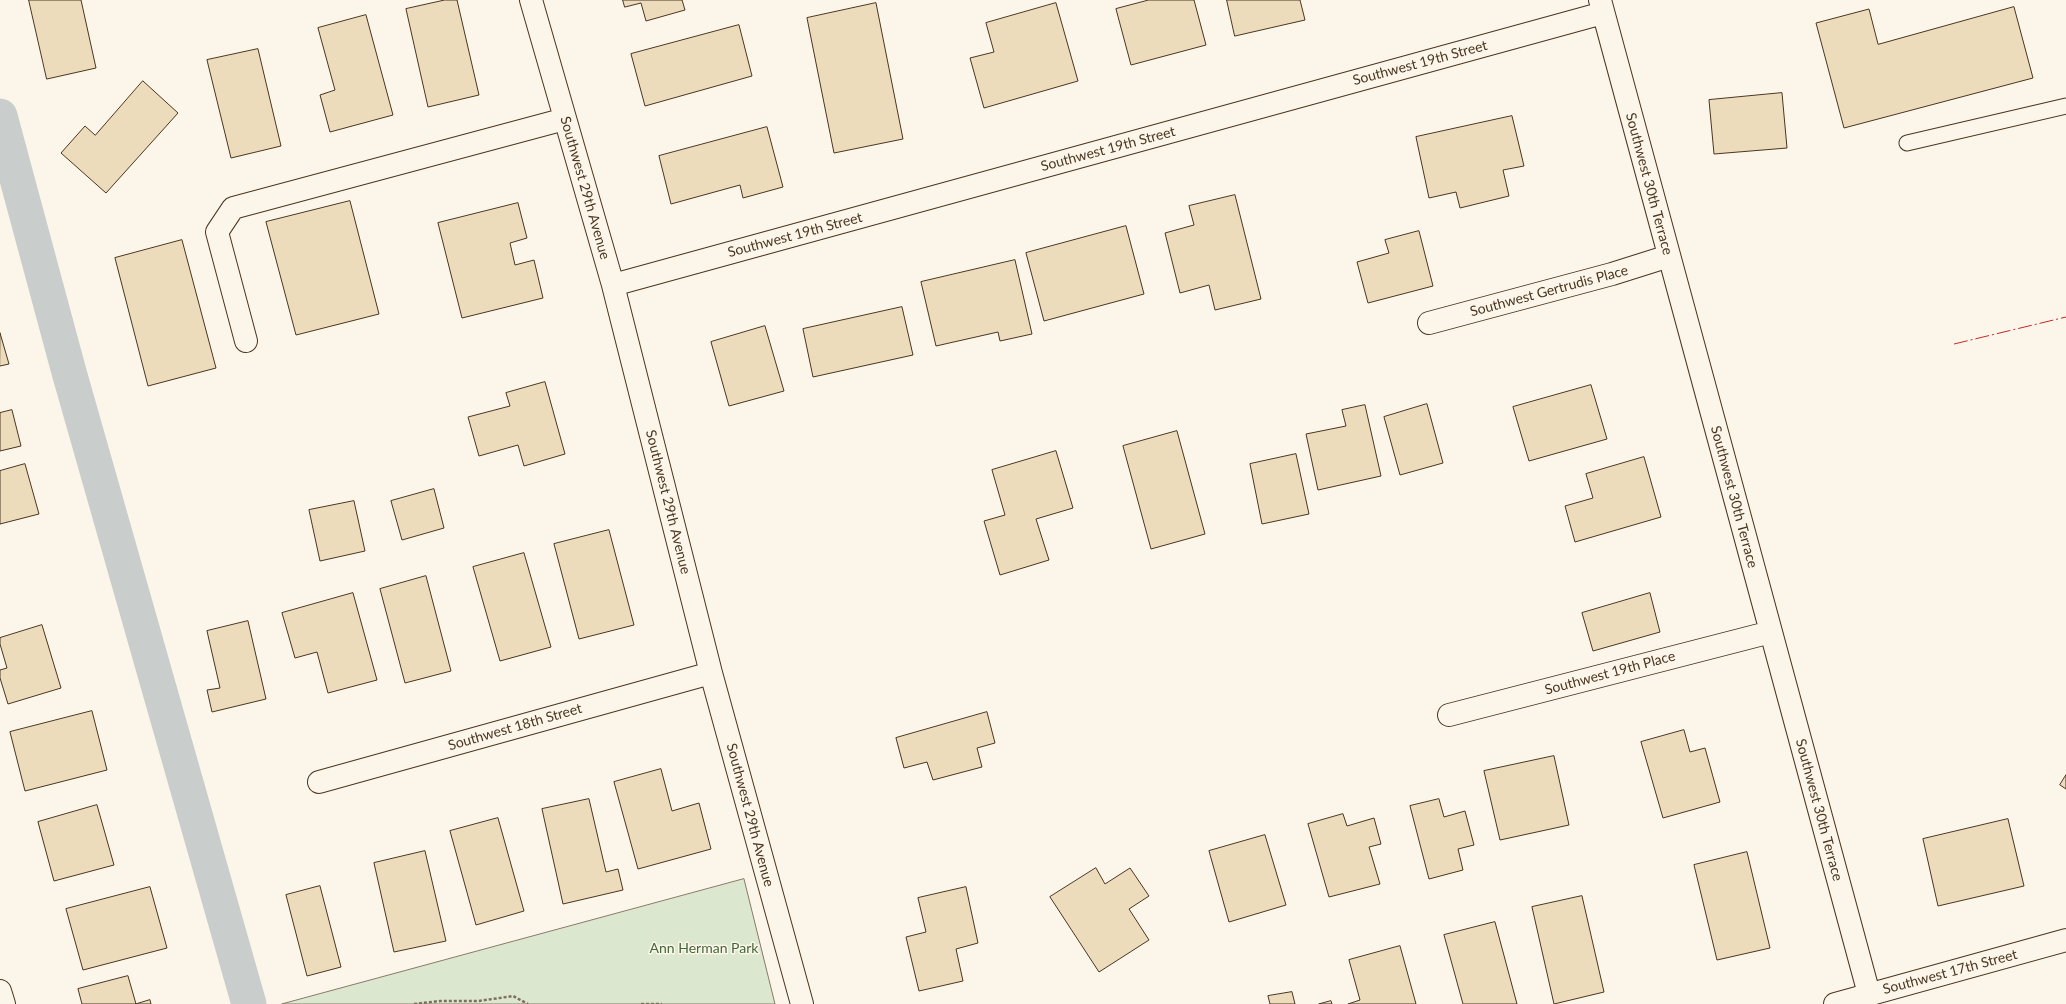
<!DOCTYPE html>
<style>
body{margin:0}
canvas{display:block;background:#fbf6e9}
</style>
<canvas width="2066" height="1004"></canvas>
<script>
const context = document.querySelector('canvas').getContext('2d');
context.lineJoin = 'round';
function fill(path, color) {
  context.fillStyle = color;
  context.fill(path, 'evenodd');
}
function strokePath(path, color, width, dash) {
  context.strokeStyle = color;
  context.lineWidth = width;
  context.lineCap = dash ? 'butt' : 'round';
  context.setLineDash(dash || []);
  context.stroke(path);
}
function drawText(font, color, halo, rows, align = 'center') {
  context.font = font + ' Lato,sans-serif';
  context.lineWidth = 3;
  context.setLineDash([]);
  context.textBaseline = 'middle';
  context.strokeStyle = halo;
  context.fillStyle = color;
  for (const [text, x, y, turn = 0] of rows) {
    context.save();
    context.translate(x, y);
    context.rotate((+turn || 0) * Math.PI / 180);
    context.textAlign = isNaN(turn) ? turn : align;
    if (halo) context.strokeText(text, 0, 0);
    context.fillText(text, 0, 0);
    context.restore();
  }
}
const green = new Path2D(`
 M744,879l31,125h-493z`);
fill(green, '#dce7d0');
strokePath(green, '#887966', 1);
strokePath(new Path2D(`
 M0,116l69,256 180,632`), '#c9cecd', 35);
const building = new Path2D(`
 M29,0h52l15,68 -49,11z
 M445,0h12l22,95 -51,12 -22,-98z
 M623,0h59l3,10 -39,11 -5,-18 -16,4z
 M1149,0h45l12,45 -75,20 -15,-56z
 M1227,0h73l5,20 -70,16z
 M876,3l27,136 -69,14 -27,-135z
 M1056,3l22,78 -94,27 -14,-50 24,-6 -8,-29z
 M2014,7l19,71 -189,50 -28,-105 53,-14 9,35z
 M366,15l27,100 -63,17 -10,-37 15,-5 -17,-62z
 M739,25l13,51 -107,30 -14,-52z
 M258,49l23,97 -50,12 -24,-98z
 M143,81l35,32 -72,80 -45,-40 24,-27 10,9z
 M1782,93l5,55 -73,6 -5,-54z
 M1512,116l12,50 -21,4 6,26 -49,12 -4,-16 -27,6 -13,-61z
 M767,127l16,60 -40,11 -3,-13 -69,19 -12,-48z
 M1235,195l26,104 -46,11 -6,-25 -29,8 -15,-60 29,-8 -5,-19z
 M350,201l29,113 -83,21 -30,-113z
 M518,203l9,35 -17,5 5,22 19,-5 9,38 -81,20 -24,-95z
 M1126,226l18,68 -100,27 -18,-68z
 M1419,231l14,55 -65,17 -11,-41 32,-9 -4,-13z
 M182,240l34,128 -68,18 -33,-128z
 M1015,260l17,74 -32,7 -2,-9 -62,14 -15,-64z
 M902,307l11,48 -100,22 -10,-48z
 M765,326l19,65 -55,15 -18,-64z
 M0,333l9,31 -9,2z
 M545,382l20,72 -41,12 -6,-21 -39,11 -11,-39 42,-11 -4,-13z
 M1591,385l16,54 -78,22 -16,-54z
 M1427,404l16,59 -43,12 -16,-58z
 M1365,405l16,71 -63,14 -12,-56 40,-8 -4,-16z
 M12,410l9,36 -21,5v-38z
 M1177,431l28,103 -54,15 -28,-103z
 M1056,451l17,57 -37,11 13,41 -49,15 -16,-54 21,-6 -13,-45z
 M1296,454l13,60 -47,10 -12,-60z
 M1644,457l17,60 -86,25 -10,-36 28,-8 -7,-24z
 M25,464l14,50 -39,10v-53z
 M434,489l10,39 -42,12 -11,-39z
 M354,501l11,50 -45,10 -11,-51z
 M609,530l25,95 -55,14 -25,-95z
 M524,553l27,94 -51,14 -27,-94z
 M426,576l25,95 -46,12 -25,-94z
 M353,593l24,87 -49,13 -11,-41 -22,6 -13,-45z
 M1650,593l10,39 -67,19 -11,-38z
 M248,621l18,78 -54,13 -5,-22 13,-2 -13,-57z
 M42,625l19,63 -53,16 -8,-26v-8l7,-2 -7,-24v-6z
 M92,711l15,59 -82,21 -15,-59z
 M987,712l8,31 -18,5 5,19 -49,13 -6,-18 -23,6 -8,-30z
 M1684,730l6,22 15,-4 15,54 -57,16 -22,-76z
 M1554,756l15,69 -69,15 -16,-69z
 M661,769l11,42 27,-8 12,46 -73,20 -24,-87z
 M2066,775v14l-6,-4z
 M589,799l17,73 12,-3 5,21 -60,14 -21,-95z
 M1439,799l5,18 21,-6 9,34 -16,4 5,21 -34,9 -19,-73z
 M97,805l17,60 -60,16 -16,-59z
 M1343,814l4,12 27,-8 7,26 -12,3 11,37 -51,13 -21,-73z
 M498,818l26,93 -48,14 -26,-94z
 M2008,819l16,67 -86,20 -15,-67z
 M1265,835l21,70 -57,17 -20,-71z
 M425,851l21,90 -52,11 -20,-89z
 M1747,852l23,96 -53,12 -23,-95z
 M1096,868l9,16 25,-16 19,28 -20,13 20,31 -50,32 -49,-75z
 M320,886l21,81 -34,9 -21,-81z
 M150,887l17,61 -84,22 -17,-61z
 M966,887l12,56 -22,6 7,32 -44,10 -13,-54 20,-5 -8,-34z
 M1582,896l22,96 -50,12 -22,-97z
 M1495,922l22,82h-54l-19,-69z
 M1400,946l16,58h-68l12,-4 -11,-40z
 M128,976l8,28h-54l-4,-15z
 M1292,992l3,12h-25l-2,-8z
 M150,1000l1,4h-15z
 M1331,1001l1,3h-13z`);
fill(building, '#ecdcbc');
strokePath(building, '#4a3520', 1);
const lane = new Path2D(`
 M1907,143l159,-37`);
const street = new Path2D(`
 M531,0l82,285 98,388 91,331
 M1600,0l269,994
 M613,285l990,-272
 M1429,323l183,-49 57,-18
 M246,341l-29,-109 16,-24 332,-89
 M1449,715l322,-83
 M319,782l392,-109
 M0,991l4,13
 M1835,1004l231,-64`);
strokePath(lane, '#4a3520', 17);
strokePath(street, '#4a3520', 24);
strokePath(new Path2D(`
 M414,1004l26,-3h39l34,-5 15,8
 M641,1004h21`), '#7f6f5c', 2.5, [3, 2]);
strokePath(lane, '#fbf6e9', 15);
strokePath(street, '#fbf6e9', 22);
strokePath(new Path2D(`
 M1954,344l112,-27`), '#c62828', 1, [14, 3, 2, 3]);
drawText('14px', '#4a3520', '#fbf6e9', [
 ["Southwest 19th Street",1420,63,-15],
 ["Southwest 19th Street",1108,149,-15],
 ["Southwest 30th Terrace",1649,184,75],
 ["Southwest 29th Avenue",585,188,74],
 ["Southwest 19th Street",795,235,-15],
 ["Southwest Gertrudis Place",1549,291,-15],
 ["Southwest 30th Terrace",1734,497,75],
 ["Southwest 29th Avenue",668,502,76],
 ["Southwest 19th Place",1610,673,-15],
 ["Southwest 18th Street",515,727,-16],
 ["Southwest 30th Terrace",1819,810,75],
 ["Southwest 29th Avenue",750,815,75],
 ["Southwest 17th Street",1950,972,-15]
]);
drawText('14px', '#436837', '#fbf6e9', [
 ["Ann Herman Park",704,948]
]);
</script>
